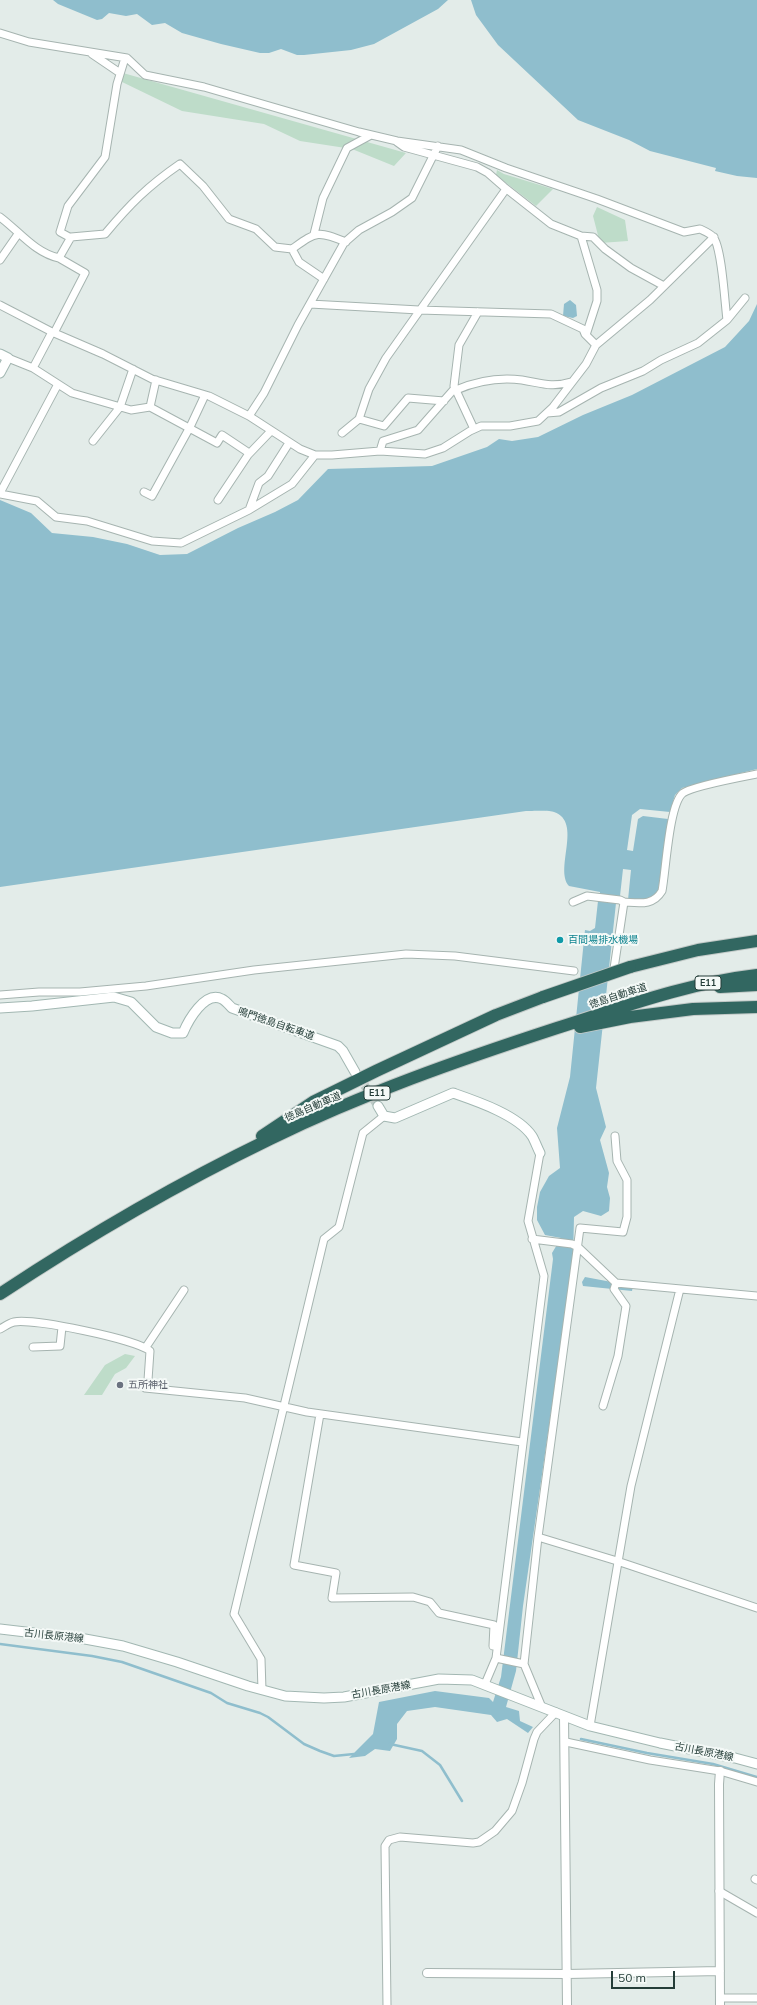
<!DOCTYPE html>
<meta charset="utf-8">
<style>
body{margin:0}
#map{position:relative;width:757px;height:2005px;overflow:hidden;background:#e3ece9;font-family:Mulish,sans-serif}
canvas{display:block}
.scale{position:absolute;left:611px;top:1971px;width:64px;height:18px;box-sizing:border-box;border:2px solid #243d38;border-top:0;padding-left:5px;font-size:12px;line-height:14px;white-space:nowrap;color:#243d38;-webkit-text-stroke:3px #f4f9f7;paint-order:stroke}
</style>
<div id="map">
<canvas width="757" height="2005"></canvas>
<div class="scale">50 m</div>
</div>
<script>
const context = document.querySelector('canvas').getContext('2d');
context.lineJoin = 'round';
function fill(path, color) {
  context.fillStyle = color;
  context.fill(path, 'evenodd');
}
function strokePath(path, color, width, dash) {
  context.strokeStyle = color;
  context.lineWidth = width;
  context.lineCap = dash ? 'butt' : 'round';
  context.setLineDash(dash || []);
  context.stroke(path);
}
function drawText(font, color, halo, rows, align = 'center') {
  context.font = font + ' Mulish,"Noto Sans JP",sans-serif';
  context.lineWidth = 4;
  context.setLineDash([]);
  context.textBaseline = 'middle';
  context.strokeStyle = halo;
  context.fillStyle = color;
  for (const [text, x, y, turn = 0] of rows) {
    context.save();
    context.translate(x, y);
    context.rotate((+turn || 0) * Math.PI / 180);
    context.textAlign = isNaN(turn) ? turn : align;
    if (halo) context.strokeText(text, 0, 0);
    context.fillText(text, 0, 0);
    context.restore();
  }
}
fill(new Path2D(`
 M123,73l283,80 -12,13 -42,-17 -52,-8 -36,-17 -82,-13 -62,-30z
 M497,170l7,4 49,15 -17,17 -40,-31z
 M597,207l28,13 3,21 -28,2 -7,-27z
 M125,1354l10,2 -9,12 -11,6 -13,21h-18l21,-30z`), '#bedcc9');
fill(new Path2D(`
 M53,0h395l-10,9 -64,35 -23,6 -47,5h-7l-16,-6 -12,4h-9l-39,-9 -39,-11 -17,-10 -13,2 -15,-11 -11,2 -17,-3 -7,6 -5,1 -39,-16z
 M471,0h286v178l-20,-2 -22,-5 1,-3 -66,-17 -21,-11 -51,-20 -80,-75 -22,-30z
 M570,300l6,5 1,11 -4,2 -10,-2 1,-12z
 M757,304v465l-75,19 -7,7 -5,17 -30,-3 -8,6 -5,35 6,1 5,-32 5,-3 25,3 -10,73c-9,8 -18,8 -30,8l3,-30 -8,-1 -3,27 -20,-2v-2l-31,-6c-15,-17 14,-64 -15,-74 -3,-2 -23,-1 -28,-1l-526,76v-387l31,13 21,20 41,4 34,7 33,11 27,-1 51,-26 37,-16 23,-12 30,-31 104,-3 55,-19 12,-8 13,2 26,-4 45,-22 49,-20 93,-48 24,-26z
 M598,901l18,2 -20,185 10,39 -6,13 9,33 -2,14 3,11 -1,13 -8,5 -18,-5 -9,6 -1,43 -50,346 -7,65 -10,36 13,4 1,10 13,6 -5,6 -21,-14 -10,3 -6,-7 -56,-8 -28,4 -10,13v15l-7,12 -15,-2 -10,7 -16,2 24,-24 6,-32 56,-11 54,7 4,4 8,-25 52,-418 -1,-6 9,-15 -16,-3 -8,-15v-13l3,-15 9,-16 11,-8 -3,-40 13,-51 15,-147 5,1 5,-3z
 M585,1277l48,9 -1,5 -49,-5 -1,-4z`), '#8fbecd');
strokePath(new Path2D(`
 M0,1644l92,12 30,6 89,31 16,10 33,10 8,4 36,27 16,7 14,5 20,-2
 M581,1739l66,14 66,11 44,13
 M390,1744l32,7 18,14 22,36`), '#8fbecd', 2.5);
strokePath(new Path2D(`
 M357,1074l21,32`), '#bdc9c6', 9, [9, 4.5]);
const minor = new Path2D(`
 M0,33l29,9 98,16 18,17 59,12 155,45 38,9 64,9 45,18 91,31 87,33 16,-3c4,2 10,4 13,8 9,9 12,69 14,83l-29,23 -37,17 -18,11 -42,17 -42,24 -12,1
 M92,54l28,19
 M397,142l7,5 73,20 11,6 16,14 47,37 30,12 12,1 12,12 26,19 33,18
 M0,217c19,14 35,36 59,41
 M314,234l9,-36 24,-50 24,-13
 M581,236l16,54v11l-11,34
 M71,238l-11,-6 8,-26 37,-49 12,-73 8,-26
 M292,249l7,13 25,17
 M0,260l18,-26
 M310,304l109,6 132,4 32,15 2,5 11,11
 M0,305l52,27 51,22 49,25 57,17 40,20 51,33 15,6 -23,29 -43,26 -68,33 -29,-2 -65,-20 -31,-4 -19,-16 -37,-7
 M727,320l18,-22
 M54,333l31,-60 -26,-15 12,-21 34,-3c25,-30 43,-48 75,-70l23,22 26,33 27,10 19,18 17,2c24,-17 25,-19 54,-7
 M8,358l25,10 39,25 59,17 19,-3 67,36 5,-8 27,18
 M33,368l19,-36
 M456,390c21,-9 43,-13 66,-10 19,3 29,8 49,2
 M150,407l6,-27
 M249,416l15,-23 34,-68 46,-82 15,-13 33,-18 20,-14 26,-52
 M359,419l25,7 24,-28 36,3
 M474,429l-20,-43 5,-41 19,-33
 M342,433l17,-14 10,-30 17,-31 120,-169
 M93,441l27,-34 13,-38
 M380,451l3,-10 35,-11 37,-42
 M315,455h17l48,-4 45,3 18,-6 27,-17 11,-5h29l28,-5 15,-14 33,-43 10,-19 54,-45 64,-63
 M144,492l8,4 38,-69 15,-32
 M0,493l58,-109
 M218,500l30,-45 23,-24
 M249,510l10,-27 9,-7 21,-33
 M573,902l14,-6 33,4 4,2
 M613,975l11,-73c16,1 29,4 38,-11 4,-21 7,-87 21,-98 10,-7 59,-16 74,-19
 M0,995l39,-3h41l66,-6 108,-16 152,-16 49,2 119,15
 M532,1239l40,5 6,3 38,36 141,13
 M0,1329c4,-2 9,-6 14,-7 18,-4 122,17 136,29l-2,29 -3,8 100,10 62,14 215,30
 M33,1347l27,-1 2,-19
 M146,1347l38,-57
 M603,1406l15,-50 8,-50 -12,-17 2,-6
 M320,1414l-26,151 42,8 -4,25 81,-1 17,5 9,11 55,12 -1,21
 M538,1537l79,24 140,47
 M496,1658l28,6
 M485,1684l11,-26 48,-382 -16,-55 12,-68
 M262,1690l-1,-31 -27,-45 90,-375 15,-12 24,-94 21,-17
 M541,1705l-17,-41 14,-127 42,-309 43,4 4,-15v-37l-10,-19 -2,-25
 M590,1726l41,-240 49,-197
 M566,1742l84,18 70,11 37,11
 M755,1879l2,1
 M719,1891l38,22
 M720,1998h37
 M387,2005l-2,-159 4,-6 11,-3 73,6 6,-1 16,-11 17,-20 10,-28 12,-44 3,-7 19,-20`);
const tertiary = new Path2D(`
 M564,1716l3,289
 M427,1973l140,1 153,-3
 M720,2005l-1,-221 1,-13`);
const secondary = new Path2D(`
 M0,354l8,4 -8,15
 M0,1008l32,-2 82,-9 17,5 25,25 16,6h11c5,-12 22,-43 39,-34 4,2 7,6 10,9l106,38 5,5 12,21
 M378,1106l6,10 11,2 58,-25c23,8 65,22 79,43 3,5 5,11 8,17
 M0,1629l85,10 38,7 54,16 71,24 37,10 39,2 20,-1 95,-18 33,1 118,46 70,17 75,15 22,6`);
const motorway = new Path2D(`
 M630,967l68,-17 59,-9
 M720,987l37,-2
 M580,1027l50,-10 63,-8 64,-2
 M262,1136l51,-34 63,-31 120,-56 47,-18
 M0,1294c86,-57 177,-110 270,-155 92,-45 189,-79 287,-111 66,-21 131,-45 200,-53`);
strokePath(minor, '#a6b4b0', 9);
strokePath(tertiary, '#a6b4b0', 10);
strokePath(secondary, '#a2b7b2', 11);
strokePath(motorway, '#c2c9c7', 14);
strokePath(minor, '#fff', 7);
strokePath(tertiary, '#fff', 8);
strokePath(secondary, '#fff', 9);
strokePath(motorway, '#326761', 12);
const motorwayBridge = new Path2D(`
 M543,997l87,-30`);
strokePath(motorwayBridge, '#c2c9c7', 14, []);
strokePath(motorwayBridge, '#326761', 12);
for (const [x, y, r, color] of [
 [560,940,4,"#0f9aa8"],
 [120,1385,4,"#6b7280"]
]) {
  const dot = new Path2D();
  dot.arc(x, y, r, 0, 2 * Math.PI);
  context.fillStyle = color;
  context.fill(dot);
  strokePath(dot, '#f4f9f7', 1.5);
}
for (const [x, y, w] of [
 [708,983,26],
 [377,1093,26]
]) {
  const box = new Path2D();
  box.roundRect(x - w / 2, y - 7, w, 14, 3);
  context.fillStyle = '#f4f9f7';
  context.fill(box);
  strokePath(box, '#243d38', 1);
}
drawText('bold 9px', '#243d38', null, [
 ["E11",708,983],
 ["E11",377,1093]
]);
drawText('10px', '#0d838f', '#f4f9f7', [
 ["百間場排水機場",568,940]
], 'left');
drawText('10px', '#243d38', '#f4f9f7', [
 ["徳島自動車道",618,996,-18],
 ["鳴門徳島自転車道",276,1024,19],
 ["徳島自動車道",313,1107,-23],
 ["古川長原港線",54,1636,6],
 ["古川長原港線",381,1690,-10],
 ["古川長原港線",704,1752,11]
]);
drawText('10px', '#5b616d', '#f4f9f7', [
 ["五所神社",128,1385]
], 'left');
</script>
